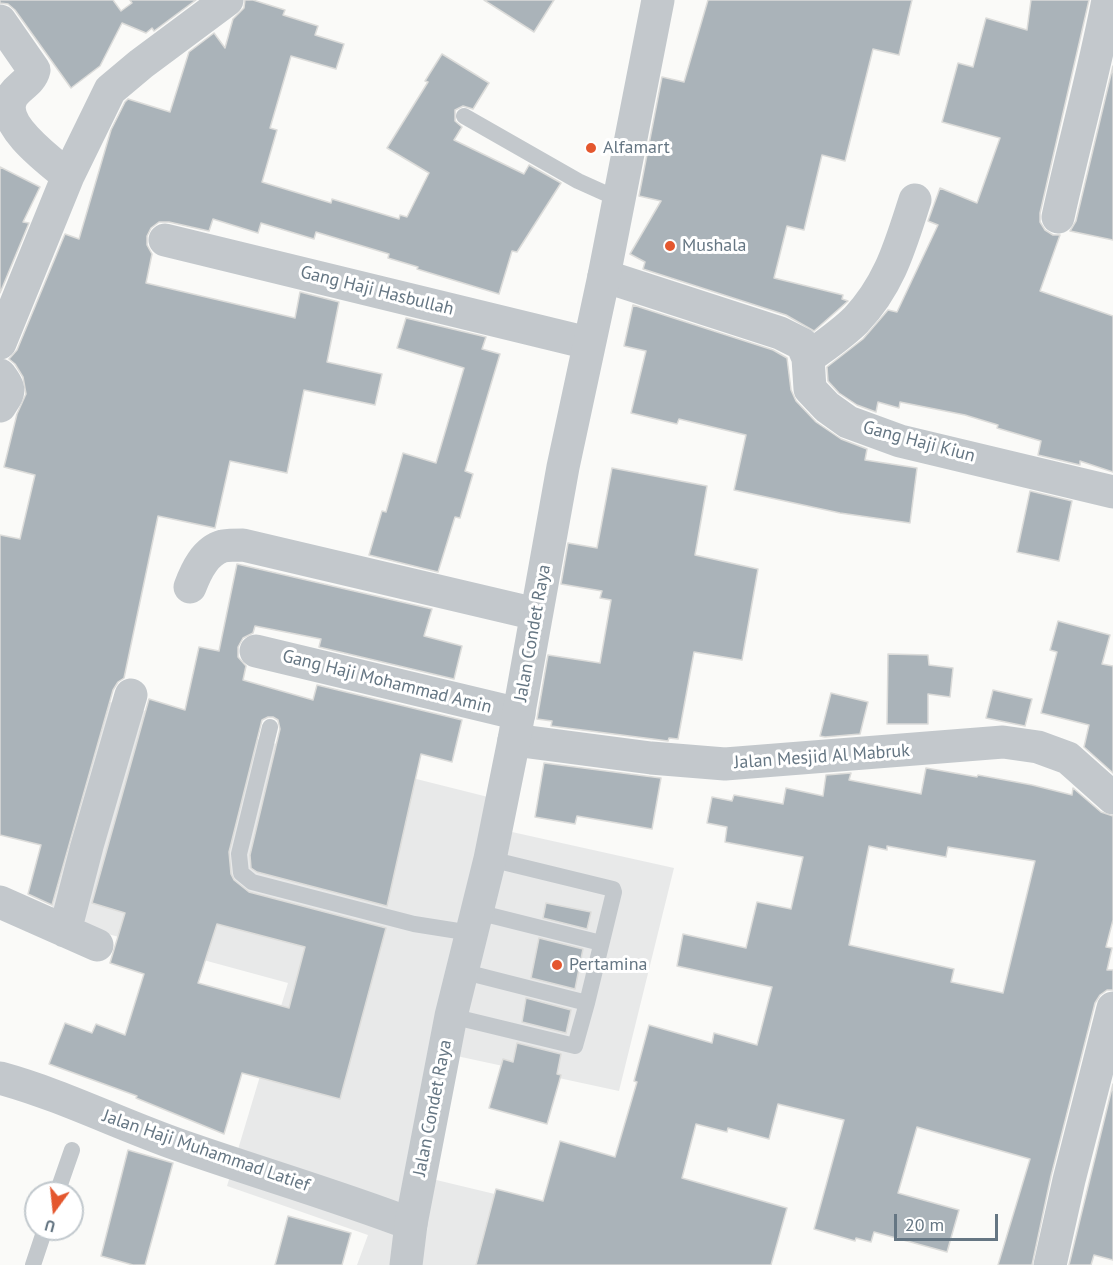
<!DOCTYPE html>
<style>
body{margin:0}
#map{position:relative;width:1113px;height:1265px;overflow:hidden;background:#fafaf8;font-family:"PT Sans",sans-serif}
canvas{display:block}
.north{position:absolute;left:24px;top:1181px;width:60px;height:60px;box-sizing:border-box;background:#fff;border:2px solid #c1c8cd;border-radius:50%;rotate:195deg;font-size:16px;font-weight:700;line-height:24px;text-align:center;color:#657683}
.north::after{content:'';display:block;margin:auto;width:21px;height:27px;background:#e4572e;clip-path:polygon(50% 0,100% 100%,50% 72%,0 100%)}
.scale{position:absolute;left:894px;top:1214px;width:104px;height:27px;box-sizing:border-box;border:3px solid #657683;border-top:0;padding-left:8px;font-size:18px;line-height:21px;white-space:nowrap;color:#657683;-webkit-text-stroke:4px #fff;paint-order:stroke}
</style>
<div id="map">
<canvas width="1113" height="1265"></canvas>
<div class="north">U</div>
<div class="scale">20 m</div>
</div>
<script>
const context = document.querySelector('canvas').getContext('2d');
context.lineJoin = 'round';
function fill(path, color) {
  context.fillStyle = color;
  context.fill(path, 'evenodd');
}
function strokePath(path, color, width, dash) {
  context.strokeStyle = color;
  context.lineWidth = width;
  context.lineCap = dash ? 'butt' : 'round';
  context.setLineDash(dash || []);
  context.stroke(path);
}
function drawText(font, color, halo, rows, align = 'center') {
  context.font = font + ' "PT Sans",sans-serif';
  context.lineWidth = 6;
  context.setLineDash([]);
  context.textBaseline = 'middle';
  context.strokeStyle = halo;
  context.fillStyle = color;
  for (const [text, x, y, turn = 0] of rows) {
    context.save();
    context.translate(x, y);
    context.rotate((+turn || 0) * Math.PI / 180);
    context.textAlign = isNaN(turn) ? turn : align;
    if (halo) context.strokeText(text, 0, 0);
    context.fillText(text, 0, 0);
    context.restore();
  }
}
fill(new Path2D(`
 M110,702l382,96 -7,28 189,42 -55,223 -167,-36 -24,123 175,42 -15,45h-231l11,-30 -141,-49 61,-203 -239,-65z`), '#e8e9e9');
const building = new Path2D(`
 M0,0h113l8,11 11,-8 -2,-3h66l-42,31 -2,-3 -6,5 -24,-10 -22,43 -29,22 -56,-78 -7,-6 -8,-1z
 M245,0h8l32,10 -2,5 35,11 -3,9 29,9 -8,25 -45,-13 -21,72 7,2 -15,52 69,21 1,-4 67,20 1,-4 7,2 22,-44 -42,-25 41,-66 -3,-1 17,-27 47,29 -16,26 -10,-3 -8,4v11l7,6 -8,13 70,34 5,-9 32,18 -44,69 -5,-1 -13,43 -82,-25 1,-2 -30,-9 1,-4 -73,-22 -2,7 -53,-16 -3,10 -45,-14 -4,12 -40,-9h-10l-8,6 -4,8v9l5,9 -6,29 149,35 5,-26 39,10 -12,60 55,12 -7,31 -71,-15 -17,83 -57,-12 -15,67 -57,-12 -34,162 -6,4 -5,8 -61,215 -24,-11 13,-49 -41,-10v-300l20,4 15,-64 -31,-8 13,-53 9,-20 -3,-17 -8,-13 -6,-5 8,-9 48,-116 14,5 32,-109 14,-28 3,-3 42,13 19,-60 25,-19 11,15 8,-29 11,-11z
 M484,0h70l-20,32z
 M708,0h204l-13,55 -26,-6 -28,112 -23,-6 -18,75 -17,-4 -13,52 69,17 -1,4 6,2 -34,30 -28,-16 -143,-46 2,-7 -15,-8 31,-53 -22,-5 23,-119 22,5z
 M1031,0h58l-49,213v9l5,8 8,5h7l-20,56 73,25v156l-33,-11v4l-42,-10 3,-14 -44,-13 1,-3 -33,-10 -65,-13 -1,6 -21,-6 -2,10 -19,-7 -18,-12 -11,-12 -1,-14 36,-28 25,-29 9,2 41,-87 -10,-4 12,-33 37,15 23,-65 -58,-16 16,-59 15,4 13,-49 41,12z
 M1113,66v174l-43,-9 6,-10z
 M0,167l40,20 -17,35 6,1 -29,70z
 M633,305l140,45 14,8 4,32 5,11 20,21 25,17 26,10 -2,11 52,8 -7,55 -70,-10 -106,-23 12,-55 -67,-16 -2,5 -46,-11 15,-62 -22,-5z
 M406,318l80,19 -4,12 18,5 -35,117 8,3 -13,44 -5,-1 -17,55 -69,-17 13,-44 4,1 17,-59 33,10 28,-95 -67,-20z
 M612,468l95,18 -12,69 63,14 -16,91 -48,-8 -16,87 -9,-1 -1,3 -15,-2 -102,-13 1,-5 -15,-2 11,-64 52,8 11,-63 -11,-2 2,-7 -41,-7 7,-41 29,5z
 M1030,491l42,10 -13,60 -42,-9z
 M237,564l195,45 -8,27 38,10 -8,33 -135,-32 2,-8 -66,-13 -2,7 -10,5 -5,9v10l8,9 -3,14 70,20 4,-15 145,35 -10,42 -31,-8 -34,152 -130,-34 -6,-4 -1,-13 30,-126 -2,-9 -5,-3h-5l-6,3 -33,132 2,22 3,6 15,12 137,36 -46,171 -98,-26 -18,61 -88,-36 1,-2 -88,-32 16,-41 27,10 4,-9 29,11 19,-61 -34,-11 15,-50 -33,-10 57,-204 36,11 14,-63 20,4zM217,924l88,23 -16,61 -91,-25z
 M1058,621l52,14 -8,29 11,2v107l-29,-26 5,-22 -48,-12 16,-61 -7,-2z
 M888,654l40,1 1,10 24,3 -3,29 -22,-3v30h-41z
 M993,690l39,9 -7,27 -39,-8z
 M831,693l37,9 -8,32 -35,3 -5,-1z
 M544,763l117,15 -9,51 -75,-13 -2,8 -40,-7z
 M926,768l51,9 1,-2 54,10 40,10 1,-7 28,24 12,4v104l-7,27 6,1 -5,22h6v20h-6l-7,5 -5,8 -44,173 -19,89h-34l32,-106 -113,-32 -19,66 61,17 -12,42 -73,-20 -3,10 -15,-4 -1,3 -41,-12 30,-109 -66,-16 -9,35 -41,-11 -1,4 -31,-8 -14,54 105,30 -16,57h-295l20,-76 47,12 17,-60 55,16 22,-75 -3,-1 15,-56 63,18 2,-10 43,12 15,-58 -95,-21 6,-32 63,14 11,-46 34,7 12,-52 -78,-15 2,-15 -20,-4 5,-26 20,4 2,-6 49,9 3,-16 37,8 3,-21 25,-2 -2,7 72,14zM869,846l18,4v-4l59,11 2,-10 87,14 -32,132 -52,-11 3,-13 -105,-24z
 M546,903l45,9 -4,17 -44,-11z
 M539,938l44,11 -8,40 -44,-11z
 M526,998l45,12 -5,23 -44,-11z
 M517,1043l44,11 -4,20 4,1 -14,49 -58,-16 14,-49 10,3z
 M1113,1084v176l-19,-5 -3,10h-22z
 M128,1150l45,13 -28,102h-12l-32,-9z
 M288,1216l63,17 -9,32h-67z`);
fill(building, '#aab3b9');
strokePath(building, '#dcdcda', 1.5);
strokePath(new Path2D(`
 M464,116l114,65 40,18
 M270,727l-31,127 2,19 11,9 162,42 57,9
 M477,912l124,31
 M461,971l126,32
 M451,1016l124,30 12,-43 27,-111 -1,-3 -123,-30
 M57,1193l15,-43
 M33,1265l12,-36`), '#c3c8cc', 16);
strokePath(new Path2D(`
 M0,21l34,49c-3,13 -19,18 -23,29 -11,26 40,63 57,77
 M1058,217c16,-73 36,-144 50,-217
 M165,240l423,103
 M604,276l176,57 22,11 6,14 2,31 17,18 21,15 52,19 213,51
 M0,343l68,-167 42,-86 31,-26 86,-64
 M808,358c16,-12 34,-24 48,-38 34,-36 44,-74 59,-120
 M0,375c11,15 10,16 0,31
 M190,587c6,-16 15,-36 33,-41 6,-1 14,-1 20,-1l293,69
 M256,651l263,63
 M514,740l137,18 74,6 278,-22 35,5 30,11 45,40
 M0,902l97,43
 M65,931l22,-85 44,-151
 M0,1078c62,17 119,46 179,67 77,27 156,50 232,79
 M1050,1265l19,-85 44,-172`), '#c3c8cc', 33);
strokePath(new Path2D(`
 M406,1265l5,-41 40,-208 39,-157 24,-119 49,-273 41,-191 54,-276`), '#c3c8cc', 33);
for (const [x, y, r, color] of [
 [591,148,6,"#e4572e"],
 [670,246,6,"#e4572e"],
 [557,965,6,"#e4572e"]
]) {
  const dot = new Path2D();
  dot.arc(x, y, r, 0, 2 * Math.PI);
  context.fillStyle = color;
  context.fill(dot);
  strokePath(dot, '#fff', 2);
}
drawText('18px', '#657683', '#fff', [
 ["Alfamart",603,148],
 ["Mushala",682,246],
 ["Pertamina",569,965]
], 'left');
drawText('18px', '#657683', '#fff', [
 ["Gang Haji Hasbullah",377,291,14],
 ["Gang Haji Kiun",919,442,15],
 ["Jalan Condet Raya",533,633,-80],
 ["Gang Haji Mohammad Amin",387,682,14],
 ["Jalan Mesjid Al Mabruk",822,757,-4],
 ["Jalan Condet Raya",433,1108,-79],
 ["Jalan Haji Muhammad Latief",206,1151,19]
]);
</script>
